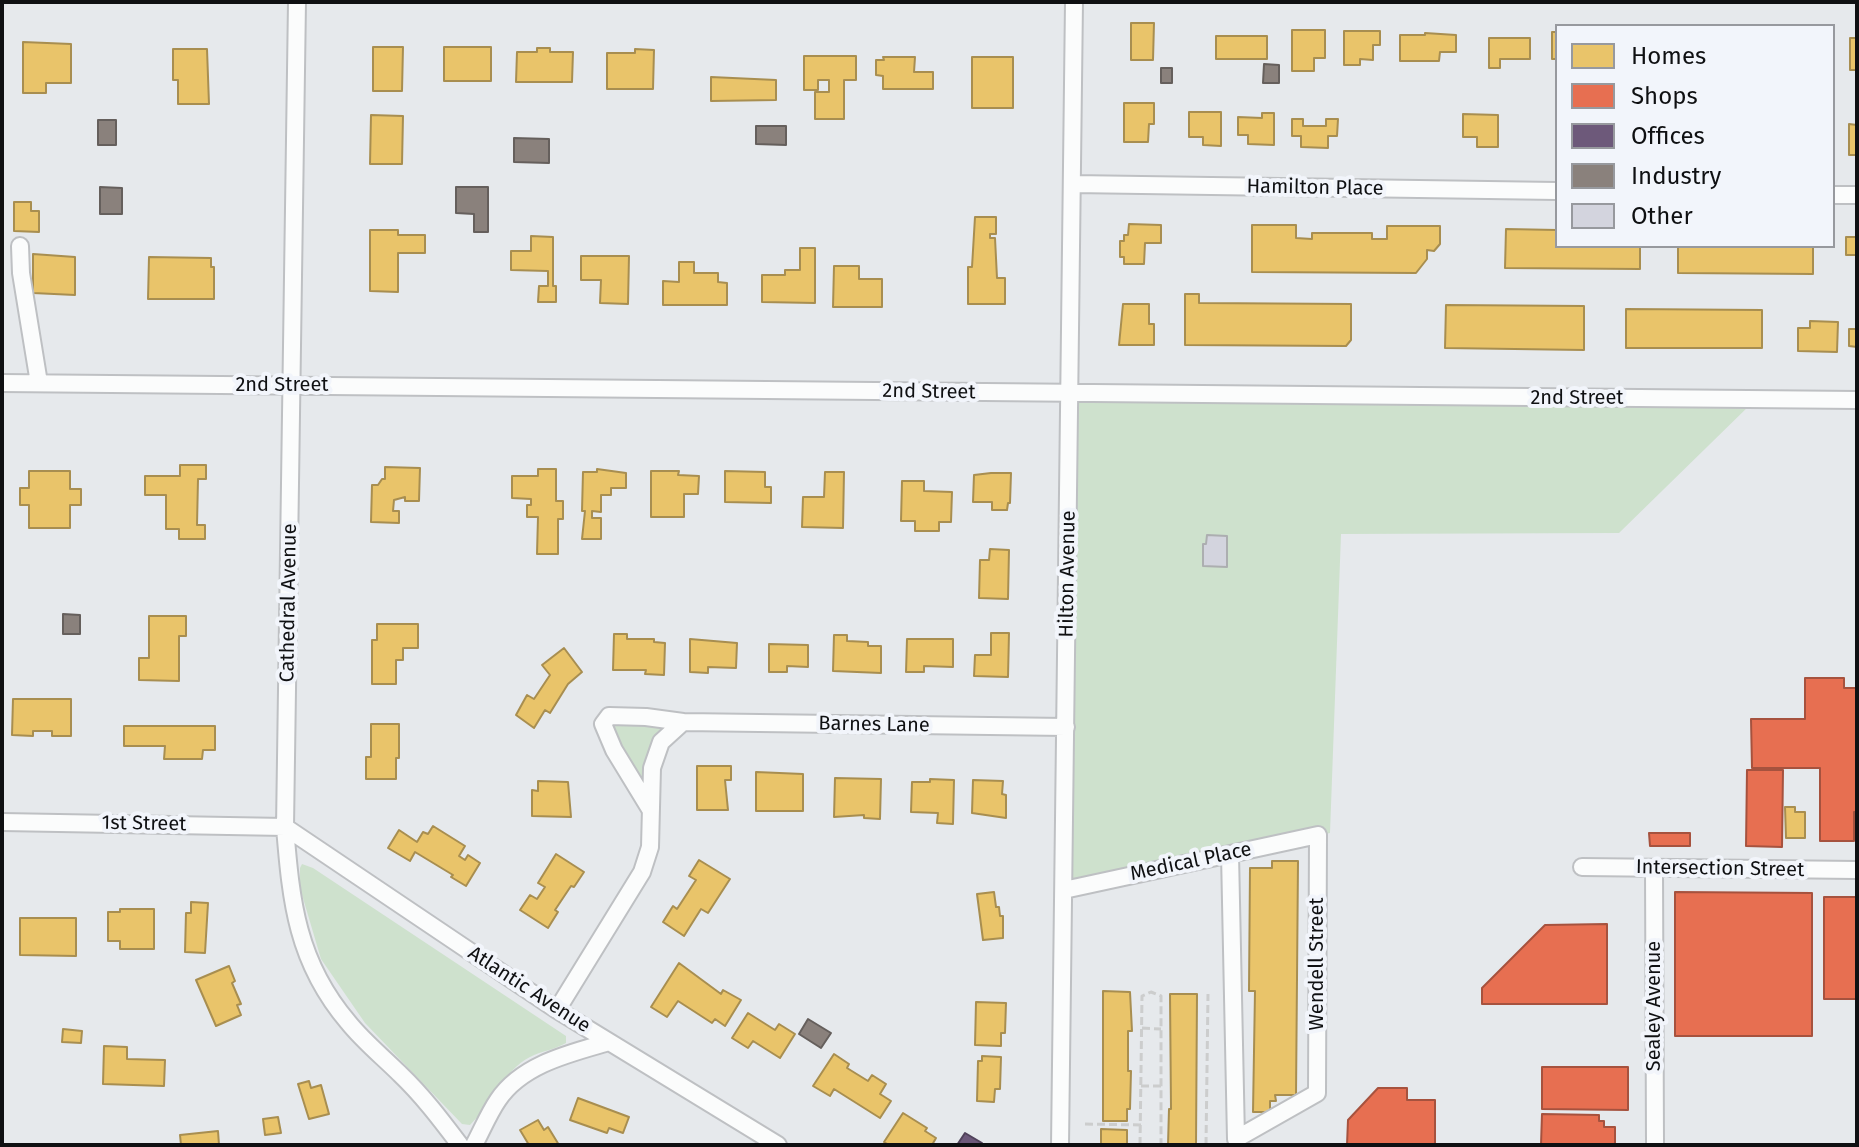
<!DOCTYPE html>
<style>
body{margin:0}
#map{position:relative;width:1859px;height:1147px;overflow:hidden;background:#e6e9ec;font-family:"Fira Sans",sans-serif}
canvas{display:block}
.frame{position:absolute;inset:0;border:4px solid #0f1012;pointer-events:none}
.legend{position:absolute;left:1555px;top:24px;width:280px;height:224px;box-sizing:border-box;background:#f2f5fb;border:2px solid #97999e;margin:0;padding:10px 14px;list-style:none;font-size:24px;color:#0f1012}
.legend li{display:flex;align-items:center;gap:16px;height:40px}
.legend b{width:40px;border:2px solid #97999e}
</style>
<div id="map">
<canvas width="1859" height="1147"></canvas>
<div class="frame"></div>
<ul class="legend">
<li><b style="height:22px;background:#e9c46a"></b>Homes</li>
<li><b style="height:22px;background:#e76f51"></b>Shops</li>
<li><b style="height:22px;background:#6d597a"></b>Offices</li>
<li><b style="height:22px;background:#8a817c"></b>Industry</li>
<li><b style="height:22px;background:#d3d4de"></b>Other</li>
</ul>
</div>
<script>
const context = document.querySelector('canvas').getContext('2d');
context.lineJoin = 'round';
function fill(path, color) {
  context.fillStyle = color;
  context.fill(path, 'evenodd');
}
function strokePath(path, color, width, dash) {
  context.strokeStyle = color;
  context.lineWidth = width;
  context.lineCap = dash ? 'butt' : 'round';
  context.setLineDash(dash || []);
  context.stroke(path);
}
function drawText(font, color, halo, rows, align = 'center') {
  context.font = font + ' "Fira Sans",sans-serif';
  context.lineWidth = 8;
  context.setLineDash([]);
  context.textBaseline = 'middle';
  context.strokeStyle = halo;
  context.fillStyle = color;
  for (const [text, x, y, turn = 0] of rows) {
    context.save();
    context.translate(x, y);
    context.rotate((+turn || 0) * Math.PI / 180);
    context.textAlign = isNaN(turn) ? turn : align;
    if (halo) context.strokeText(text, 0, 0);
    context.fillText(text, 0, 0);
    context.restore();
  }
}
fill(new Path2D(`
 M1074,393l678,10 -133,130 -278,1 -11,299 -266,57z
 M609,716l74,6 -22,20 -10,68 -37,-60z
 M302,864l11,4 253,168v7c-12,7 -25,8 -36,14 -27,14 -39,48 -60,68l-8,-1 -97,-101 -44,-64 -21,-71v-20z`), '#cee1cd');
const homes = new Path2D(`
 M1131,23h23l-1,37h-22z
 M1292,30h33v28h-11v13h-22z
 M1344,31h36v14h-7v15l-13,-1v6h-16z
 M1552,32h5v27h-5z
 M1425,33l31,2v17h-16l-1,9h-39v-26h25z
 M1216,36h51v23h-51z
 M1489,38h41v21h-30v9h-11z
 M1850,38h7v32h-7z
 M23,42l48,2v39h-25v10h-23z
 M373,47h30l-1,44h-29z
 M444,47h47v34h-47z
 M537,48h13v4h23l-1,30h-56l1,-30h20z
 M173,49h34l2,55h-31v-24h-5z
 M635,49l19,1 -1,39h-46v-36h28z
 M804,56h52v24h-12v39h-29v-27h14v-12h-11v10h-14z
 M883,57h32l-1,15h19v17h-50v-13l-7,-1v-15h8z
 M972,57h41v51h-41z
 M711,77l65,3v20l-65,1z
 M1124,103h30v21h-5l-1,18h-24z
 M1189,112h32v34l-18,-1v-8h-14z
 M1262,113h12v32l-26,-1v-9h-10v-18l24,1z
 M1463,114l35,1v32h-21v-10h-14z
 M371,115l32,1 -1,48h-32z
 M1292,119h11v7h23v-7h12l-1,17h-9v12l-27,-1v-11h-9z
 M1849,124l8,1v30h-8z
 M14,202h17v9h8v21l-25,-1z
 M975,217h21v17h-6v4h5l2,40h8v26h-37v-37h4z
 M1129,224l32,1v18h-16l-1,21h-20v-7h-4v-16h4v-6h4z
 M1252,225h44v13l16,1v-6h60v6h15v-13h53v18l-6,7 -7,-1v9l-11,14 -164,-1z
 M1506,229l51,1v16h83v23l-135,-1z
 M370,230h28v5h27v18h-27v39l-28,-1z
 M531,236l22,1v49h3v16h-18l1,-16h9v-15l-37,-1v-19h20z
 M1846,237h11v18h-11z
 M1678,246h135v28l-135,-1z
 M800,248h15v55l-53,-1v-27h23v-5h15z
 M33,254l42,3v38l-42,-2z
 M581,256h48l-1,48 -28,-1 1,-23h-20z
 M149,257l62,1v9h3v32h-66z
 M679,262h15v11h24v9l9,1v22h-64v-24l16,1z
 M834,266h25v13h23v28h-49z
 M1185,294h14v9l152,1v36l-5,6 -161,-1z
 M1123,304h26v20h5v21h-35z
 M1446,305l138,1v44l-139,-2z
 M1626,309l136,1v38h-136z
 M1810,321l28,1 -1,30 -39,-1v-23h12z
 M1849,329h8v18l-8,-1z
 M180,465h26v14h-8l-1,46h8v14h-26v-10h-13v-34h-21v-19h35z
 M385,467l35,1 -1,33h-14v-4l-11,3 -1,11h6v12l-28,-1 1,-37h6l4,-6h3z
 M538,469h18v32h7v18h-5v35h-21l1,-37h-11v-12h4v-6l-19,-1v-22h26z
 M597,469l29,4v15h-15v7h-10v17l-9,-1v7h9v21h-19l3,-28h-3l1,-39h14z
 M29,471h41v18h11v16h-11v23h-41v-23h-9v-17h9z
 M651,471h28l-1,4 21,1 -1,18h-14v23h-33z
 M725,471l40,1v15h6v16l-46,-1z
 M825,472h19l-1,56 -41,-1 1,-30h21z
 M991,473h20l-1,30h-2l-1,7h-15v-8h-19l1,-27z
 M902,481h22v10l28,1 -1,30h-12v9h-24v-10h-14z
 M990,549l19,1 -1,49 -29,-1 1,-38h9z
 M149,616h37v20h-7v45l-40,-1v-22h10z
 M377,624h41v24h-15v12h-7v24h-24v-44h5z
 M991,633h18l-1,44 -34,-1 1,-21h16z
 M614,634h13v5h27v3l11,1 -1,32 -19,-1 1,-4h-33z
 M834,635h13v6l21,1v4h13v27l-48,-2z
 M690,639l47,4 -1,25 -28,-1v6l-18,-1z
 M907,639h46v28l-29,-1v6h-18z
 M769,644l39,1v22l-21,-1v6h-18z
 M564,648l18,24 -14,12 -18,29 -5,-3 -11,18 -18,-13 11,-20 7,4 16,-24 -8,-10z
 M13,699h58v37h-19v-5h-19v5l-21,-1z
 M371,724h28v34h-3v21h-30v-22h5z
 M124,726h91v24h-12l-1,9h-38l1,-13h-41z
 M697,766h34v14h-6l3,30h-31z
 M756,772l47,2v37h-47z
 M835,778l46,1 -1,40 -16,-1v-3l-30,2z
 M930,779l24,1 -1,44 -16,-1 1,-10 -27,-1 1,-30h18z
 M973,780l30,1 -1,13 4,1v23l-34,-5z
 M538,781l30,1 3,35 -39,-1v-26l6,1z
 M1785,807h10v5h10v26h-19z
 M433,826l32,20 -6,10 6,4 3,-5 12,8 -14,23 -15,-9 2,-2 -38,-23 -5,9 -22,-13 11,-18 18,12 6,-10 5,2z
 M556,854l28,18 -10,15 -3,-1 -16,24 3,2 -10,16 -28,-18 10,-15 7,4 8,-12 -7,-4z
 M699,860l31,19 -22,34 -7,-4 -17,27 -21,-14 10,-16 4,3 19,-29 -7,-4z
 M1272,861h26l-2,234h-21l1,6h-6v11h-17l2,-121h-6l1,-123h22z
 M994,892l2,15h3l1,9h3v22l-20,2 -6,-46z
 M191,902l17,1 -3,50 -20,-1 1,-39h5z
 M120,909h34v40h-34v-8h-12v-29h12z
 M20,918h56v38l-56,-1z
 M679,963l42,31 2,-4 18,10 -16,26 -10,-7 -3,4 -34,-22 -11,16 -16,-10z
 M229,966l6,15 -3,2 9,21 -4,1 4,10 -25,11 -20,-46z
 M1103,991l27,1 2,39h-4v40h3l-1,38h-3v12h-24z
 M1170,994h27l-1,151h-28l1,-36h2z
 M976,1002l30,1 -1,30h-4v13l-26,-1z
 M748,1013l27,17 4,-6 16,10 -15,24 -27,-17 -5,7 -16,-10z
 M63,1029l19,2 -1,12 -19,-1z
 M104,1046l23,1v12l38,1 -1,26 -61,-2z
 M834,1054l15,10 -2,4 21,13 4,-6 14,9 -6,10 11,7 -11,17 -46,-29 -4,7 -17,-10z
 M982,1056l19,1 -1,32h-5l-1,13 -17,-1 1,-40h4z
 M309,1081l2,7 10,-3 8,29 -20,5 -11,-35z
 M578,1098l51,19 -6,16 -14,-5 -2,5 -37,-13z
 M903,1113l24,15 -2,3 11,7 -4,7h-43l-5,-3z
 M278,1117l3,16 -16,2 -2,-16z
 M538,1120l6,10 4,-3 11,18h-30l-9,-15z
 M1101,1129l26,1v15h-26z
 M218,1131l1,14h-38l-1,-10z`);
fill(homes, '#e9c46a');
strokePath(homes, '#a88e50', 2);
const shops = new Path2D(`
 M1805,678h39v10h13v124h-3v29h-34v-73h-68l-1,-49h54z
 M1747,770h36l-1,77 -36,-1z
 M1649,833h41v13h-40z
 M1675,892l137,1v143h-137z
 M1824,897h33v102h-33z
 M1607,924v80h-125v-16l63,-63z
 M1542,1067h86v43l-86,-1z
 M1378,1088h29v12h28v45h-88l1,-25z
 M1542,1114l57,1v6h5v6h11v18h-74z`);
fill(shops, '#e76f51');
strokePath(shops, '#a6523e', 2);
const offices = new Path2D(`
 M965,1133l17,10 -1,2h-24z`);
fill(offices, '#6d597a');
strokePath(offices, '#51435b', 2);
const industry = new Path2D(`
 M1264,64l15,1v18h-16z
 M1161,68h11v15h-11z
 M98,120h18v25h-18z
 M756,126h30v19l-30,-1z
 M514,138l35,1v24l-35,-1z
 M100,187l22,1v26h-22z
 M456,187h32v45h-14v-18l-18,-1z
 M63,614l17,1v19h-17z
 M808,1019l23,14 -10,15 -22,-14z`);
fill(industry, '#8a817c');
strokePath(industry, '#655f5c', 2);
const building = new Path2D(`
 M1207,535l20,1v31l-24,-1v-22h3z`);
fill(building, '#d3d4de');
strokePath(building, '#acaeb0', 2);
const minor = new Path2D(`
 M297,2l-12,825c6,75 12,135 63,195 16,20 35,35 52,52 23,22 41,46 60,71
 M1073,184l484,7
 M1833,195h24
 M20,246l1,27 18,110
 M2,383l1855,17
 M650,809l-36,-59 -11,-26 6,-8 37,1 37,5
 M2,822l283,5 272,183 221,135
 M1582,867l275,3
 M1654,868l1,277
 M1064,890c85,-18 169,-37 254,-55l-1,258 -81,46 -6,-285
 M557,1010l85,-138 8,-25 2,-79 9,-26 22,-20 383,5
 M474,1145c8,-15 15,-32 24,-45 24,-36 73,-47 111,-58
 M1060,1145l14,-1143`);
strokePath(minor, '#bec0c3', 20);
strokePath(new Path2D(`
 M1142,1028l19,1
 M1141,1086h20
 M1085,1124l56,1
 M1140,1145l2,-149 9,-4 10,4v149
 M1140,1145h20
 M1206,1145l2,-151`), '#cccdcd', 3, [8, 4]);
strokePath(minor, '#fbfcfc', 16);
drawText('20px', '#0f1012', '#f2f5fb', [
 ["Hamilton Place",1315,188,1],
 ["2nd Street",282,385],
 ["2nd Street",929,392,1],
 ["2nd Street",1577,398],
 ["Hilton Avenue",1068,574,-89],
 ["Cathedral Avenue",289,603,-89],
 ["Barnes Lane",874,725,1],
 ["1st Street",144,824,1],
 ["Medical Place",1191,862,-12],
 ["Intersection Street",1720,869,1],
 ["Wendell Street",1317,964,-90],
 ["Atlantic Avenue",529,990,33],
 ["Sealey Avenue",1654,1006,-90]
]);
</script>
